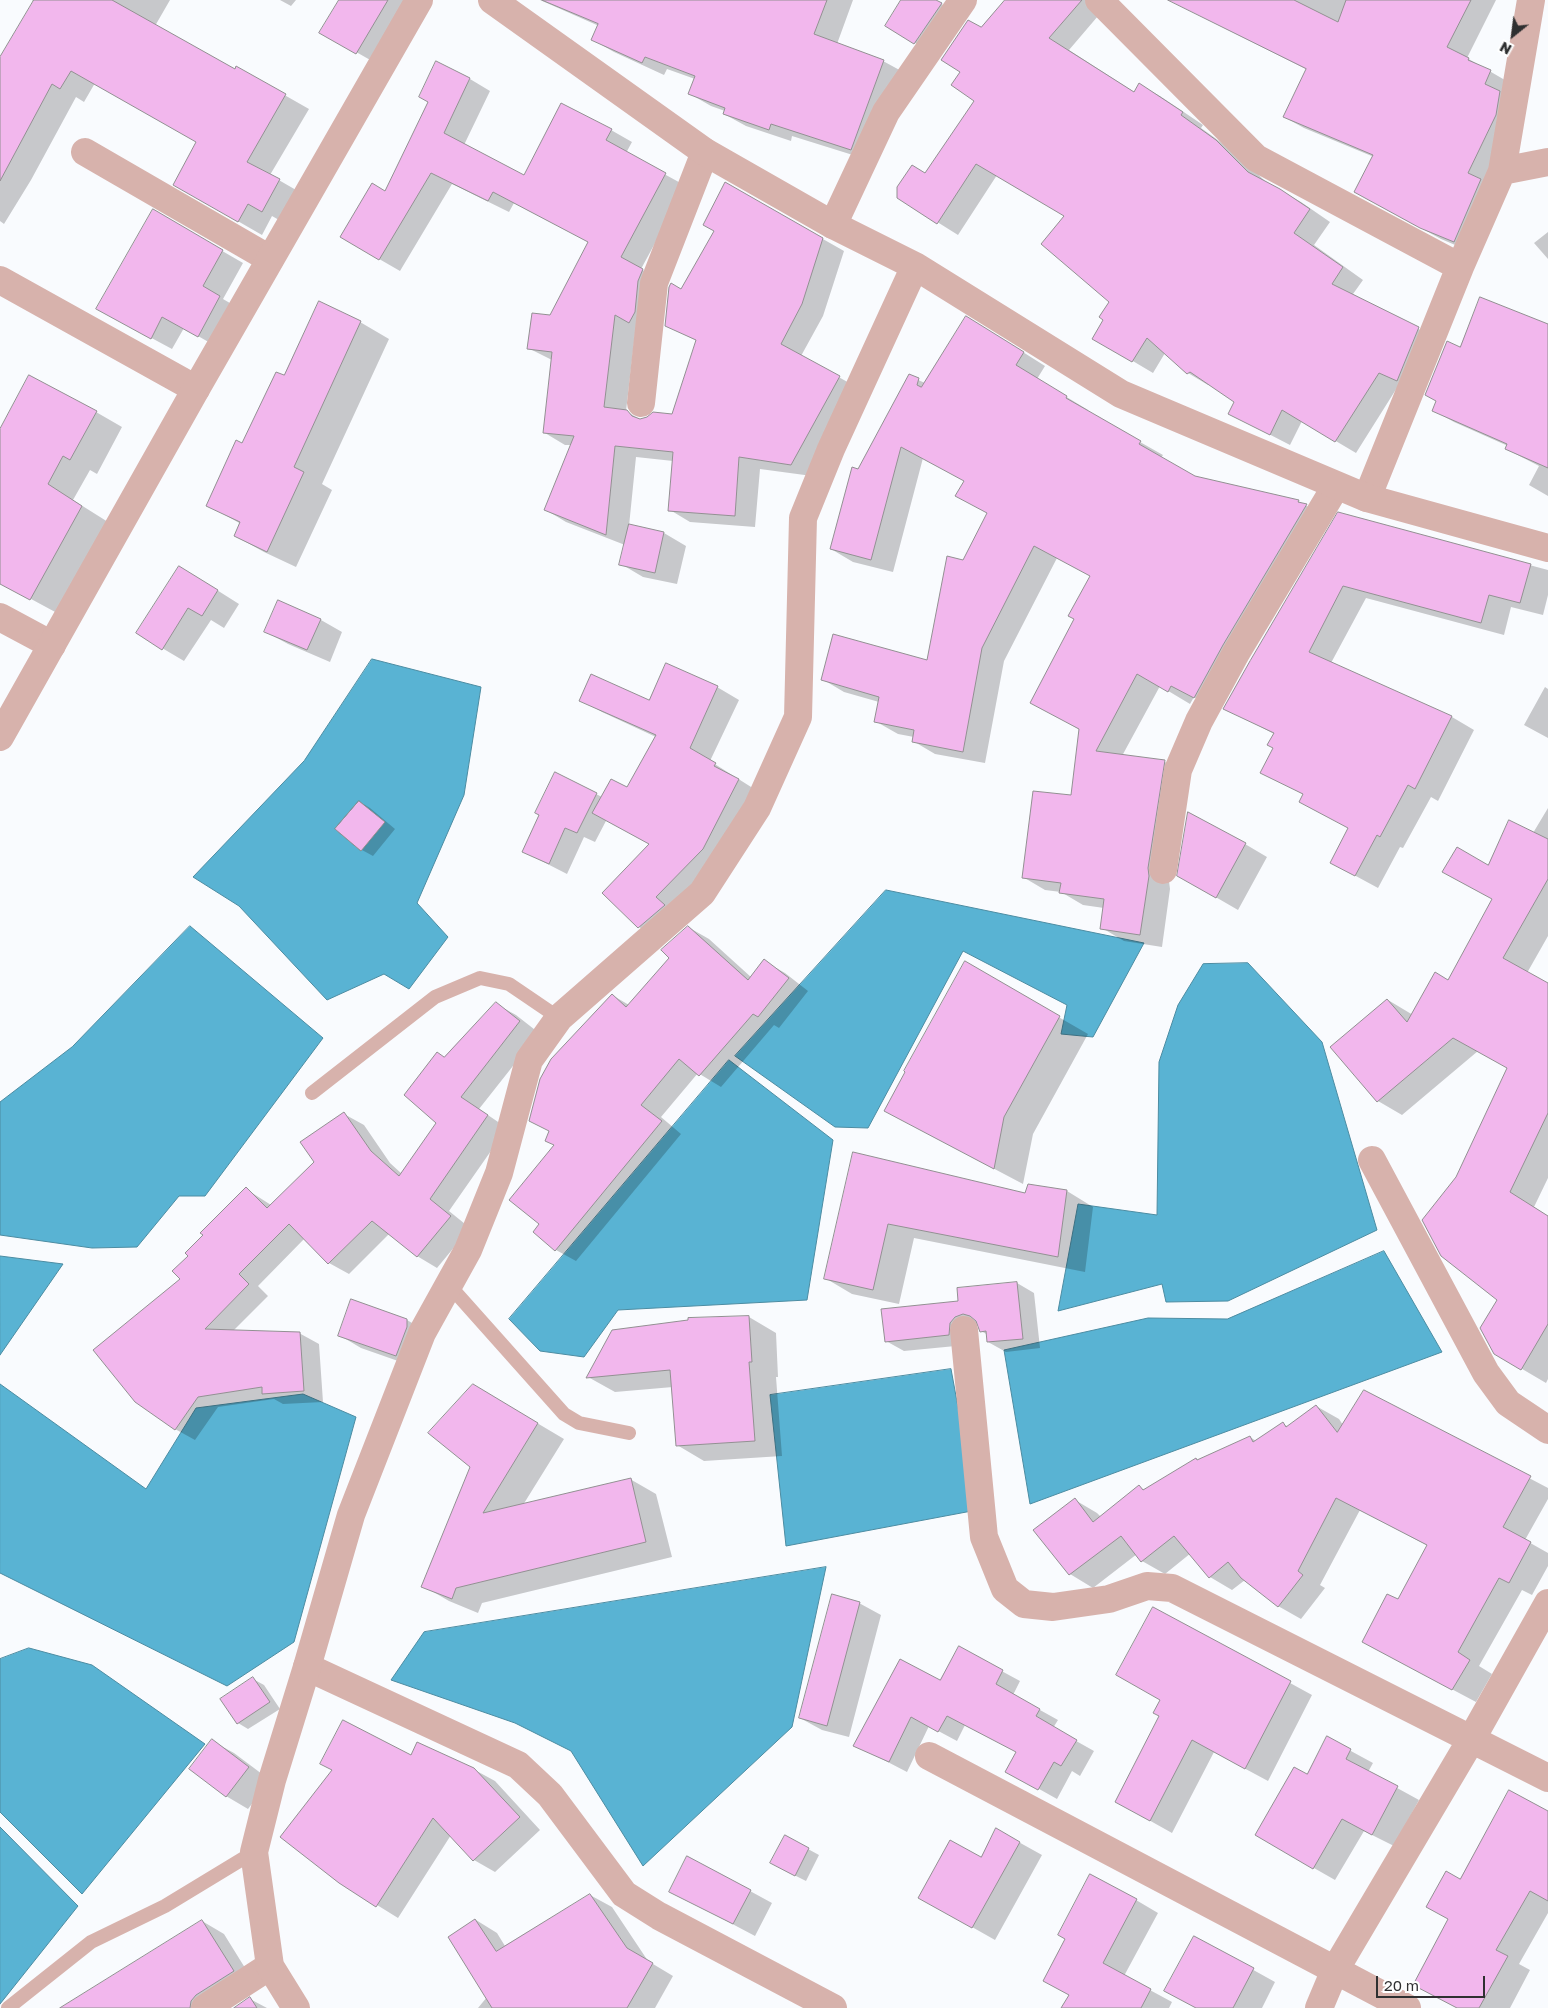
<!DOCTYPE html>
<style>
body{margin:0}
#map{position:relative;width:1548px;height:2008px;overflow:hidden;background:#f9fbfe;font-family:"Golos Text",sans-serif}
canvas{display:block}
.north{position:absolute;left:1488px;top:10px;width:50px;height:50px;-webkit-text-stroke:4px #fff;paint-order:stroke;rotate:209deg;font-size:14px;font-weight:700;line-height:20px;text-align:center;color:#2f3031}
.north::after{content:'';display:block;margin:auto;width:18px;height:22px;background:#2f3031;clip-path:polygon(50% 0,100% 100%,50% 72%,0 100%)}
.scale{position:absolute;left:1376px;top:1976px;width:109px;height:22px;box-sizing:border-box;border:2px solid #2f3031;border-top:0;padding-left:6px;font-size:15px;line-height:18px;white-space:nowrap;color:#2f3031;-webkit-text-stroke:4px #fff;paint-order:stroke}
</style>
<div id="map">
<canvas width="1548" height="2008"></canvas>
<div class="north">N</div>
<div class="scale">20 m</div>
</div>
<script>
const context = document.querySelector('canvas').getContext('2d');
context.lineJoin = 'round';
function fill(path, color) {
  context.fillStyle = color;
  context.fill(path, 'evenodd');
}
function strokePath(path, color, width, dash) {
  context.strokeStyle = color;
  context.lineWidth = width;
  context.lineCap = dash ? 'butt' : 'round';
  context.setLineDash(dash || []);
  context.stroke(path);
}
const water = new Path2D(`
 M372,659l109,28 -17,108 -47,108 31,34 -39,52 -25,-15 -57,26 -88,-94 -46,-29 111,-116zM359,801l26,21 -24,29 -26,-22z
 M886,890l258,53 -51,94 -32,-3 6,-29 -104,-54 -95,177 -33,-1 -100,-71z
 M190,926l133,112 -118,158h-26l-42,51 -45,1 -92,-13v-133l72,-55z
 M1248,963l74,79 55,188 -149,71 -62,1 -4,-18 -104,27 20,-107 79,11 2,-153 19,-57 25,-41z
 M729,1060l104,80 -26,160 -189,10 -34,47 -44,-6 -31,-32z
 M1384,1251l58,101 -412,152 -26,-154 144,-32 79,1z
 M0,1256l63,8 -63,91z
 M951,1369l26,141 -191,36 -16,-151z
 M0,1384l146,105 50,-81 107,-14 53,23 -62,225 -67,44 -227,-113z
 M826,1567l-34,160 -149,139 -72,-115 -56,-28 -124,-43 33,-48z
 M29,1648l63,17 113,79 -123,150 -82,-82v-153z
 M0,1827l78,79 -78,98z`);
fill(water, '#59b3d3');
strokePath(water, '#4c8ca2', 1);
fill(new Path2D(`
 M32,0h138l-15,26 80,45 2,-3 72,41 -39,66 33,19 -17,30 -14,-8 -10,19 -87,-50 23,-43 -103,-59 -11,19 -8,-5 -45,83 -27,44 -4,-3v-158l34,-61z
 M280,0h16l-5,6z
 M340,0h70l-31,65 -58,-33z
 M540,0h313l-16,44 46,17 22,12 -33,88 -80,-25 -1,5 -45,-15 -22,-12 1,-3 -14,-5 -21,-12 5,-15 -28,-10 -3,6 -50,-23 -21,-12 6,-14z
 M902,0h33l28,17 -27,38 -21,-12z
 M1006,0h91l7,9 -35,41 65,42 6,-7 20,11 43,29 -2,3 35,25 31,30 34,19 29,20 -16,23 49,35 -10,14 86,46 -39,43 -44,70 -54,-32 -12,24 -60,-31 6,-13 -26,-17 -2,1 -20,-12 -23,-20 -12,20 -59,-35 10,-19 7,-17 -45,-86 -69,-41 -39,60 -59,-37 26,-24 51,-73 -14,-30 20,-42z
 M1170,0h326l-29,58 43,25 -36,170 -33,-14 -66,-36 -1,-46 -70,-29 -20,-11 24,-47z
 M470,79l20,12 -26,54 60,32 87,-47 21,12 -6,11 60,33 -45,83 22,13 -27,44 -10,85 15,9 32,-4 24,-75 -31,-16 16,-35 34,-59 10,-47 118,67 -21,65 -22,40 59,33 -48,87 -52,-7 -5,58 -65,-5 -20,-12 3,-49 -37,-4 -7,69 35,7 22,13 -9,38 -34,-7 -22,-13 4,-19 -59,-23 -20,-12 26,-65h-7l-20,-12 7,-73 -24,-12 23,-32 38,-74 -75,-39 -5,9 -57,-28 -52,87 -59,-34 44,-44z
 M153,211l90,52 -20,36 17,10 -21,39 -35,-20 -12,21 -54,-29z
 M1548,232v27l-14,-16z
 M360,322l29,17 -67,145 10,6 -36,77 -32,-15 -29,-16 6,-12 -34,-19 78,-128z
 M1548,325v171l-19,-11 10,-19 -33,-17 2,-3 -54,-24 -21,-12 28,-61z
 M988,330l57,36 -8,13 51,31 -1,2 76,43 -2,3 33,19 104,24 30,17 -112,192 -22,-13 -4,7 -30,-18 -38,70 43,6 22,12 -18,107 1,8 -8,58 -38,-6 -22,-13 2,-20 -21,-3 -22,-13 -16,-2 -22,-13 49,-80 8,-67 -26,-15 22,-97 16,-42 -35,-18 -53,103 -19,102 -50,-9 -22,-13 1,-4 -16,-3 -23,-13 4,-19 -35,-10 -22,-13 106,-17 36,-100 24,-49 -23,-32 -42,-23 -30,114 -40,-10 -22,-13 27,-79 51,-94 16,7z
 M96,412l26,15 -25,47 -7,-4 -17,30 35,22 -51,91 -50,-27 -7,-7v-147z
 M1339,514l209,56v25l-5,20 -32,-8 -7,28 -138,-37 -35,65 121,54 22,13 -36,71 -7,-4 -28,51 -3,-1 -22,41 -24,-13 -4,-47 -46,-33 -42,-23 12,-24v-14l-49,-26z
 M201,580l38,24 -15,24 -13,-8 -27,41 -22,-13z
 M321,620l21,12 -12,30 -42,-18 -22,-12z
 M666,664l51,23 22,13 -29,61 49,31 -99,147 -21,-12 12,-83 -44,-25 -12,23 -11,-5 -17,37 -43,-22 72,-58 6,3 25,-8 29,-52 -54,-25 -21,-12 69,1z
 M1545,687l3,2v49l-24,-13z
 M360,802l10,6 25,21 -22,27 -11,-6 -25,-21z
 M1548,808v128l-21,37 21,11v194l-14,29 14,9v163l-2,4 -51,-30 3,-54 -41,-122 52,-109 -31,-17 -76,64 -24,-14 10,-101 25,15 35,-33 46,-83 -5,-32 44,-34z
 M1245,844l22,13 -29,53 -38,-22z
 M688,927l21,12 43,39 12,-17 21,12 23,18 -29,37 -5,-3 -53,62 -23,-14 -37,44 20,17 -105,127 -20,-11 -15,-26 14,-79 57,-150 17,10 42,-47z
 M965,963l123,71 -55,100 -10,50 -108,-57z
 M496,1004l20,11 23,18 -60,76 28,19 -58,83 21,17 -33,40 -20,-12 -27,-23 -41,41 -20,-11 -24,-25 -47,48 10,10 -35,35 66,2 20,11 4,58 -40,2 -9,-5 -56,8 -23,33 -20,-11 6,-150 8,-23 57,-67 25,16 44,-43 29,-48 20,11 26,38 12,11 36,-52 7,-64z
 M854,1153l172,41 41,-3 26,16 -8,65 -171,-34 -15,66 -47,-10 -27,-16z
 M1017,1283l17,10 6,55 -34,4 -18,-10v-7l-7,-4 -2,-6 -6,2 -7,18 -62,6 -18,-10 74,-39z
 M749,1317l27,16 2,44h-2l6,79 -78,5 -27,-16 -4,-58 -58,5 -27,-15z
 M407,1320l22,13 -11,35 -57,-20 -22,-13z
 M473,1385l91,54 -41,66 107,-26 26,15 16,63 -190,46 -4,10 -29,-12 -26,-15 49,-120z
 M1364,1391l184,97v11l-23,41 23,13v13l-16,29 -10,-5 -43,76 13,8 -16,28 -113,-60 35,-41 30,-55 -68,-36 -40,75 5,3 -24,31 -23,-13 -33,-26 -13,10 -22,-13 -19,-24 -26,21 -23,-13 -5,-7 -44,34 -23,-14 -35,-44 40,-30 22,13 4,4 38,-30 6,3 53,-29 52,-24 6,4 27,-17 6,3 27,-21 23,13 4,6z
 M859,1603l22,12 -32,122 -27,-7 -22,-12z
 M1153,1608l159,87 -44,86 -54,-29 -42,81 -34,-19 23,-99 1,-15z
 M959,1648l61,33 -7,14 45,25 -5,8 41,23 -14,25 -8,-5 -15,28 -50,-28 11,-19 -53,-27 -8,16 -28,-15 -22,46 -52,-27 85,-63z
 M253,1679l11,6 16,24 -32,20 -10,-6z
 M1327,1738l46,25 -5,9 51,28 -25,46 -30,-15 -29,49 -79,-45 52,-59z
 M212,1741l22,12 36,27 -22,29 -22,-13z
 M412,1757l61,12 22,12 45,49 -45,42 -21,-12 -23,-25 -53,83 -58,-36z
 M1548,1813v100l-29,51 11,6 -20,38h-53l-8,-90 11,-38z
 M997,1830l45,25 -47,85 -53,-30 39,-51z
 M786,1837l33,18 -13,26 -24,-12z
 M670,1891h80l22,12 -17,33z
 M590,1895l22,12 36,54 25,15 -18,32h-177l9,-11 -11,-77 21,13 8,13z
 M1136,1900l22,13 -34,63 48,26 -3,6h-106z
 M202,1921l22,13 31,50 -37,24h-156z
 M1194,1937l81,45 -13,26h-65z
 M250,1999l17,9h-31z`), '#0003');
const building = new Path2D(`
 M34,0h78l123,69 1,-3 50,28 -39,68 33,17 -18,33 -14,-8 -10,18 -65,-37 23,-43 -125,-71 -11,18 -8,-5 -52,97v-124z
 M339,0h49l-32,54 -37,-21z
 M542,0h285l-13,34 70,26 -33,90 -80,-26 -2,6 -46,-16 2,-6 -37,-14 7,-18 -50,-19 -3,6 -51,-23 7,-16z
 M901,0h35l6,3 -28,41 -29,-18z
 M1005,0h77l-33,38 85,54 5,-9 44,29 -2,3 35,25 32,32 32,17 30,20 -16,24 49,34 -11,17 87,43 -22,54 -18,-8 -44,69 -53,-32 -12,25 -42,-21 6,-12 -44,-30 -3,2 -40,-36 -15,24 -40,-23 11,-19 -4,-3 10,-15 -68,-58 23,-28 -88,-52 -39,60 -40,-26v-11l15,-22 13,8 49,-72 -23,-16 9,-13 -19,-12 27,-40 13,7z
 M1168,0h126l44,22 8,-22h125l-24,47 22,11 -1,2 23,10 -6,14 15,7 -4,24 -28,58 13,6 -27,63 -34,-14 -66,-36 19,-37 -90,-38 23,-48z
 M436,61l34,17 -26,55 80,42 37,-72 51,26 -6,11 60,33 -45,84 22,12 -5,12 -3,31 -6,11 -14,-8 -11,92 23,3 5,6 8,3 7,-2 6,-5 19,2 24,-74 -31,-14 4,-39 2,-4 10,6 33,-58 -11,-6 22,-43 98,56 -21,66 -21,40 59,32 -49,89 -52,-8 -4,59 -67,-5 5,-59 -58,-6 -9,89 -62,-25 30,-74 -31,-3 9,-81 -25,-3 5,-36 18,2 38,-73 -95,-50 -5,9 -57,-28 -52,87 -39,-23 32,-54 13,8 43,-89 -9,-5z
 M153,209l70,41 -20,36 17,10 -22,41 -36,-20 -11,22 -55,-30z
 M1480,297l68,27v144l-43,-19 2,-5 -75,-33 4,-10 -11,-6 22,-54 13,6z
 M319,301l42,20 -67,146 10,5 -37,80 -33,-16 6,-14 -34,-16 30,-66 6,3 34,-71 8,3z
 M966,316l58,36 -8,13 51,31 -1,2 75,43 -2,3 56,32 104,24 -1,2 9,2 -84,141 -29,53 -23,-12 -3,6 -31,-18 -41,77 69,9 -17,108 1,8 -9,59 -40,-6 4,-30 -45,-6 2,-10 -39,-5 11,-87 38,4 8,-66 -49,-26 44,-84 -6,-3 22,-40 -56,-30 -52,102 -19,104 -51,-10 2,-12 -40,-8 5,-25 -58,-17 12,-46 94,26 20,-104 16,4 24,-47 -32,-17 9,-15 -63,-34 -30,113 -41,-11 22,-82 6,2 51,-95 10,4 -2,7 4,2z
 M29,375l68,36 -27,49 -7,-4 -15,28 34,22 -52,94 -30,-16v-155z
 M1338,512l193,52 -11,39 -31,-8 -8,28 -138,-37 -34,66 143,64 -37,73 -7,-4 -28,52 -3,-2 -22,41 -25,-13 18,-35 -49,-26 4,-8 -43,-21 13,-25 -6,-3 7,-12 -51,-24 27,-48z
 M629,524l35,8 -9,41 -36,-8z
 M179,566l39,24 -16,26 -14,-8 -26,42 -26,-17z
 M278,600l43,19 -14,31 -43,-18z
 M666,663l52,23 -28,62 26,15 -2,3 25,13 -36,70 -47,48 9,8 -27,23 -36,-35 47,-49 -57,-31 19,-34 16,8 29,-52 -77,-34 12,-27 58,26z
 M555,772l42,21 -20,40 -12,-5 -16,36 -27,-12 17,-37 -4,-2z
 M359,801l26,21 -24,29 -26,-22z
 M1188,812l58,31 -30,55 -39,-22z
 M1509,820l39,19v40l-45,79 45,25v130l-38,79 38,24v108l-27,46 -27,-16 -14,-26 17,-28 -56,-44 -19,-36 34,-43 51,-109 -54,-30 -76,64 -47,-55 57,-48 20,23 28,-50 13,8 44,-81 -50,-27 15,-25 31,18z
 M688,926l60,54 16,-21 25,19 -31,39 -5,-3 -54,62 -20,-17 -38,46 21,16 -107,130 -22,-19 6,-8 -30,-24 45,-55 -9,-4 4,-10 -20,-10 11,-42 11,-20 61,-65 14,13 43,-49 -8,-8z
 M965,961l95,55 -56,101 -10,52 -110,-58 21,-39 -1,-1z
 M496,1002l24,19 -59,76 27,18 -58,84 21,17 -34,41 -45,-36 -44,43 -39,-40 -50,50 10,10 -44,45 95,3 4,59 -42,3v-7l-64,10 -23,33 -40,-28 -42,-52 87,-71 -8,-8 16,-15 -3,-3 18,-18 -3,-2 46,-46 21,21 47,-46 -14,-20 44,-30 27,39 28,25 37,-53 -32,-28 33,-43 7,5z
 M853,1152l172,41 3,-9 39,6 -9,67 -170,-33 -15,66 -49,-11z
 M1017,1282l6,57 -36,3 -1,-11 -6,1 -4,-11 -6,-5 -7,-2 -8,3 -5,6 -1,12 -64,7 -4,-33 77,-8 -1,-13z
 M351,1299l56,20v8l-11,29 -58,-20z
 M749,1316l3,46h-3l6,79 -79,5 -6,-76 -84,8 26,-48 76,-10v-2z
 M473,1384l65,39 -55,90 148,-35 15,64 -190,46 -4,11 -31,-12 49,-120 -42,-34z
 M1364,1390l167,86 -28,51 28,15 -22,41 -10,-5 -41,74 12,8 -18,30 -90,-48 25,-48 11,5 29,-54 -91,-47 -38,73 5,4 -25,32 -37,-29 -13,-16 -19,16 -35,-42 -33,26 -20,-26 -52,39 -36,-45 42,-32 18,24 46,-37 4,5 53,-32 1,2 53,-24 3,6 30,-20 3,5 30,-22 21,27z
 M832,1594l28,8 -33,124 -28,-8z
 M1153,1607l138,74 -46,88 -53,-29 -42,81 -35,-19 44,-86 -6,-3 7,-13 -44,-25z
 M959,1646l44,24 -7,14 44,25 -4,7 41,24 -16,26 -7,-4 -16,28 -33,-18 11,-20 -69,-36 -9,16 -27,-15 -22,45 -36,-16 47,-87 40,21z
 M253,1677l17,25 -33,22 -17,-25z
 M343,1720l68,35 6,-13 57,26 46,49 -47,44 -40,-43 -57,89 -37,-24 -59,-46 52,-67 -12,-6z
 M1327,1736l24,13 -5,10 52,27 -26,49 -30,-16 -29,50 -58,-34 39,-68 13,7z
 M212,1739l37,28 -23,30 -37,-28z
 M1509,1790l39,21v90l-18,-10 -34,59 12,6 -29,52h-22l-44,-23 35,-66 -22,-12 20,-36 14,8z
 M996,1828l24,14 -48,86 -54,-30 32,-58 31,17z
 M785,1835l24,13 -14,28 -25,-13z
 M687,1856l64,34 -18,34 -64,-32z
 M1090,1874l47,25 -34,64 48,26 -10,19h-80l8,-13 -26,-14 22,-42 -7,-4z
 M590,1894l37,54 26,15 -26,45h-135l-44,-71 27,-18 21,32z
 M202,1920l32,51 -38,24 -5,6 -1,7h-130z
 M1194,1936l60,32 -21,40h-37l-32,-17z
 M250,1997l7,11h-23z`);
fill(building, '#f2b7ed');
strokePath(building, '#929092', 1);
strokePath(new Path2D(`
 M312,1093l123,-96 45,-19 29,6 50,34
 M449,1285l115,129 15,9 50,10
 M8,2008l83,-66 74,-36 89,-54`), '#d7b2ac', 14);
strokePath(new Path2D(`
 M1099,0l157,158 204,109
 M85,152l185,107
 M1502,171l46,-9
 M833,225l53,-113 77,-112
 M0,280l196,109
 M641,403l13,-120 51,-131
 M1367,498l93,-231 42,-96 29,-171
 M0,617l52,28
 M1163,870l15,-100 21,-49 37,-68 100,-167
 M1372,1160l114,213 22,30 40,27
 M964,1330l20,207 21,52 19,15 29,3 56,-8 38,-13 25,2 376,190
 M307,1667l211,98 32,30 74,99 35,22 174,92
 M929,1756l478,252
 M205,2008l65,-42
 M1319,2008l16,-38 136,-230 77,-137`), '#d7b2ac', 28);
strokePath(new Path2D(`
 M492,0l213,152 128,73 82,41 206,128 246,104 181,50
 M0,737l196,-348 223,-389
 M296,2008l-26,-42 -16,-114 18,-72 35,-113 44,-152 71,-182 46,-83 31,-77 30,-113 30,-42 143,-125 55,-85 41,-91 5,-199 28,-69 84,-183`), '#d7b2ac', 28);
</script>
